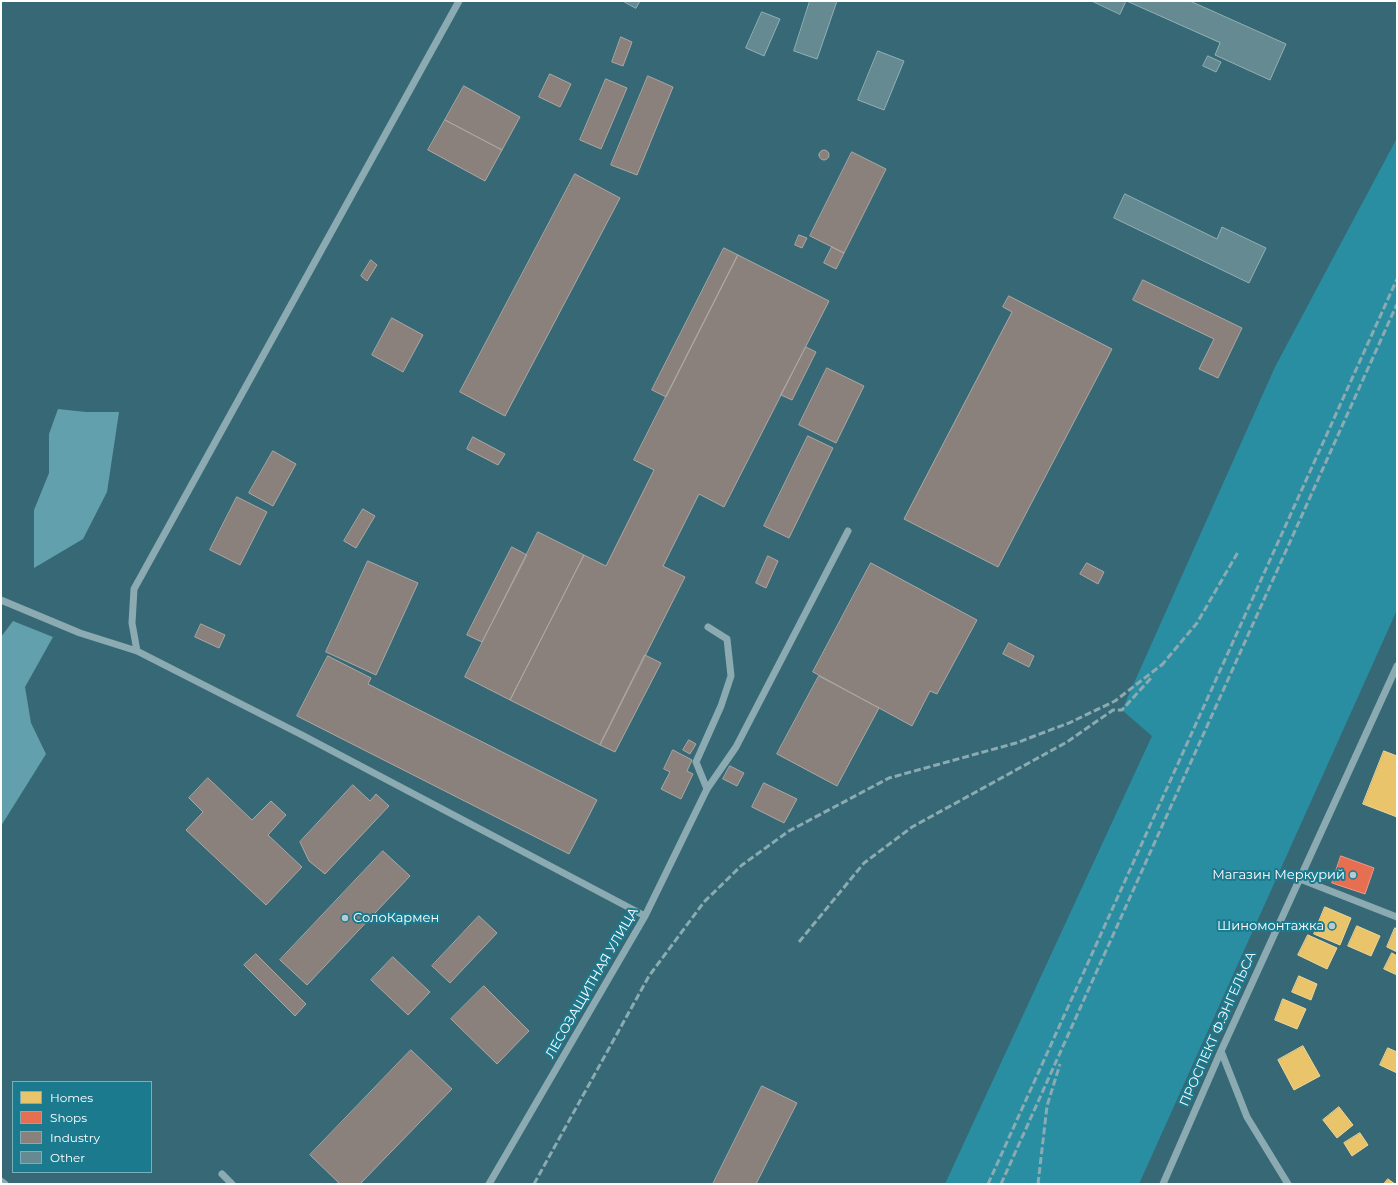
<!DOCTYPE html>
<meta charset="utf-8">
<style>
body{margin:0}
#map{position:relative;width:1398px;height:1185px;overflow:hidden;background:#366975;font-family:Montserrat,sans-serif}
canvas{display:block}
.frame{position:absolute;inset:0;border:2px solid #fff;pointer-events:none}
.legend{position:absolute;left:12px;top:1081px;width:140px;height:92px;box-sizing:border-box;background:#1c7a8f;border:1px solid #77afbc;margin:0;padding:5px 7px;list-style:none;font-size:12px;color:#fff}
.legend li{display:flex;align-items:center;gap:8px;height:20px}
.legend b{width:20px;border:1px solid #77afbc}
</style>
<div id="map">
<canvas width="1398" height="1185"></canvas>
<div class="frame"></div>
<ul class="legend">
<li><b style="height:11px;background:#e9c46a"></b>Homes</li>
<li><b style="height:11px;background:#e76f51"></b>Shops</li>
<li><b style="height:11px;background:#8a817c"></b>Industry</li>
<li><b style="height:11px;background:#658a92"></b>Other</li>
</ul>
</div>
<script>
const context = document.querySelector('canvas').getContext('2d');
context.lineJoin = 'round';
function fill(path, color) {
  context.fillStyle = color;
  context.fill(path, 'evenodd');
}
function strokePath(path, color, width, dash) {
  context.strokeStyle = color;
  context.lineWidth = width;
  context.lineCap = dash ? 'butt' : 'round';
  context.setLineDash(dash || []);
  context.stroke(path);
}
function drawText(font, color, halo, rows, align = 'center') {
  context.font = font + ' Montserrat,sans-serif';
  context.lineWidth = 4;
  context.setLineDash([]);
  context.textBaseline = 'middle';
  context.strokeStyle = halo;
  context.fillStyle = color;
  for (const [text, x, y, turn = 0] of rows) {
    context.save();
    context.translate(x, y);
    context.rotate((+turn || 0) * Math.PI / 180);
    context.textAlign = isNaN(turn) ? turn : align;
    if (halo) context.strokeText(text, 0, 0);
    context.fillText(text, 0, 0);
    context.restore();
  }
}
fill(new Path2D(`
 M1397,138v472l-258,574h-194l207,-448 -30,-26 153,-343z`), '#2a8ea3');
fill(new Path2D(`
 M58,409l28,3h33l-12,80 -24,47 -49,29v-58l15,-37v-39z
 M13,621l40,16 -28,50 6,36 15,31 -45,72v-189z`), '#62a0ad');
const homes = new Path2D(`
 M1384,751l13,5v61l-34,-13z
 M1325,907l26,11 -11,27 -26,-11z
 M1357,926l23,10 -9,20 -23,-10z
 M1395,928l2,1v23l-10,-5z
 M1308,935l29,13 -10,21 -29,-14z
 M1392,953l5,3v19l-13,-6z
 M1299,976l18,8 -6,16 -19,-8z
 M1283,999l23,10 -9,20 -22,-9z
 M1303,1046l17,30 -26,14 -16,-30z
 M1388,1048l9,4v21l-17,-8z
 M1339,1107l14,18 -16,13 -14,-18z
 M1360,1133l8,12 -16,11 -8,-13z
 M1388,1179l7,5h-11z`);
fill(homes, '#e9c46a');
strokePath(homes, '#f0d697', 1);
const shops = new Path2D(`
 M1341,856l33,12 -9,26 -33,-11z`);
fill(shops, '#e76f51');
strokePath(shops, '#ee9a85', 1);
const industry = new Path2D(`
 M621,37l11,5 -9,24 -11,-4z
 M550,74l21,10 -11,23 -21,-10z
 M648,76l25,11 -36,88 -26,-10z
 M606,79l21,9 -26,61 -21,-9z
 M464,86l56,31 -18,33 -57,-30z
 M445,120l57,30 -17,31 -57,-31z
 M819 155a5 5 0 1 1 10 0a5 5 0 1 1-10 0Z
 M852,152l34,17 -42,84 -34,-17z
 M575,174l45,24 -115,218 -45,-24z
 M799,235l8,3 -5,10 -7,-3z
 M832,247l12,6 -8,16 -12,-6z
 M724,248l14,7 -72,142 -14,-7z
 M738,255l91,46 -105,206 -25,-13 -36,72 22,11 -85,168 -90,-45 74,-145 22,11 48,-96 -20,-10z
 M371,260l6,5 -10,16 -6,-5z
 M1143,280l99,48 -24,50 -19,-9 15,-30 -81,-39z
 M1009,296l103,53 -114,218 -94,-48 108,-207 -9,-5z
 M392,318l31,17 -20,37 -31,-17z
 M806,347l10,5 -24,48 -11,-5z
 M827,368l37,18 -28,57 -37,-18z
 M808,436l25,12 -44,90 -25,-12z
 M473,437l32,17 -7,11 -31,-16z
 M273,451l23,13 -23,42 -24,-13z
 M237,497l30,15 -27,53 -30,-15z
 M363,509l12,7 -19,32 -12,-7z
 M538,532l46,23 -74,145 -45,-23z
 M512,547l15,8 -45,87 -15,-7z
 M768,556l10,5 -12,27 -10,-5z
 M368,561l50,22 -42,92 -50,-23z
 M871,563l106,57 -40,74 -7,-3 -18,35 -99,-54z
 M1087,563l17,9 -6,12 -18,-10z
 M201,624l24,11 -6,13 -24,-11z
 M1009,643l25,13 -5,11 -26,-13z
 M645,655l16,8 -46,89 -15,-7z
 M328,656l43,22 -3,6 229,116 -28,54 -272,-138z
 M819,676l60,32 -42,78 -60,-32z
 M689,740l7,4 -6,10 -7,-4z
 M673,750l19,10 -5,11 6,3 -12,25 -20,-10 9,-17 -6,-3z
 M730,766l14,7 -7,13 -14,-7z
 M208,778l44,42 19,-19 15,14 -18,20 34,32 -36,38 -80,-75 17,-18 -14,-14z
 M764,783l33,16 -13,24 -32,-16z
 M353,785l17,16 6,-7 13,12 -64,68 -16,-13 -9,-19z
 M383,851l27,25 -103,109 -27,-25z
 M479,916l18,17 -47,50 -18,-17z
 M256,954l50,50 -11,12 -51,-51z
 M393,957l37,35 -22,23 -37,-35z
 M484,986l45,45 -32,33 -46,-45z
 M411,1050l41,39 -92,95h-20l-30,-29z
 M762,1086l35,17 -41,81h-43z`);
fill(industry, '#8a817c');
strokePath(industry, '#ada7a3', 1);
const building = new Path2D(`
 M623,1h17l-4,7z
 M810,1h27l-20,58 -23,-8z
 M1092,1h34l-6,13z
 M1127,1h63l96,43 -16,36 -55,-25 5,-12z
 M762,12l18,7 -16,37 -18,-8z
 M878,51l26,10 -20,49 -26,-10z
 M1208,56l13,6 -5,10 -13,-6z
 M1125,194l92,45 5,-12 44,21 -17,35 -135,-65z`);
fill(building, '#658a92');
strokePath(building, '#92b0b6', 1);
strokePath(new Path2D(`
 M459,1l-325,588 -2,34 5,28 165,84 343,181
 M1,600l79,33 57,18
 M707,789l-11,-27 25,-56 10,-30 -4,-37 -19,-12
 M1300,879l97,38
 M1221,1051l26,66 41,67
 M222,1174l10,10
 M1,1181l4,3
 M489,1184l156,-268 62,-127 29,-42 112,-216
 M1163,1184l58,-133 176,-385`), '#8baab1', 7);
strokePath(new Path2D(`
 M1161,666l36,-43 41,-71
 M799,942l65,-79 48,-36 155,-85 46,-32h9l29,-32
 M534,1184l115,-208 55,-74 38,-37 47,-34 100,-53 127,-35 53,-20 46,-22 49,-38
 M988,1184l409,-905
 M1001,1184l396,-880
 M1038,1184l9,-78 13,-42`), '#8baab1', 3, [7, 3]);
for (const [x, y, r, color] of [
 [1353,875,4,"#b9cacf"],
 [345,918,4,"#b9cacf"],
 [1332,926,4,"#b9cacf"]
]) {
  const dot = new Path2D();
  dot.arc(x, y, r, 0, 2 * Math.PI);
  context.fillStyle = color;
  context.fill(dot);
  strokePath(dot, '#1c7a8f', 1.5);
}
drawText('13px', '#fff', '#1c7a8f', [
 ["Магазин Меркурий",1345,875],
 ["СолоКармен",353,918,"left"],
 ["Шиномонтажка",1324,926]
], 'right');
drawText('13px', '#fff', '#1c7a8f', [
 ["ЛЕСОЗАЩИТНАЯ УЛИЦА",592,983,-60],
 ["ПРОСПЕКТ Ф.ЭНГЕЛЬСА",1218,1029,-66]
]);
</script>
